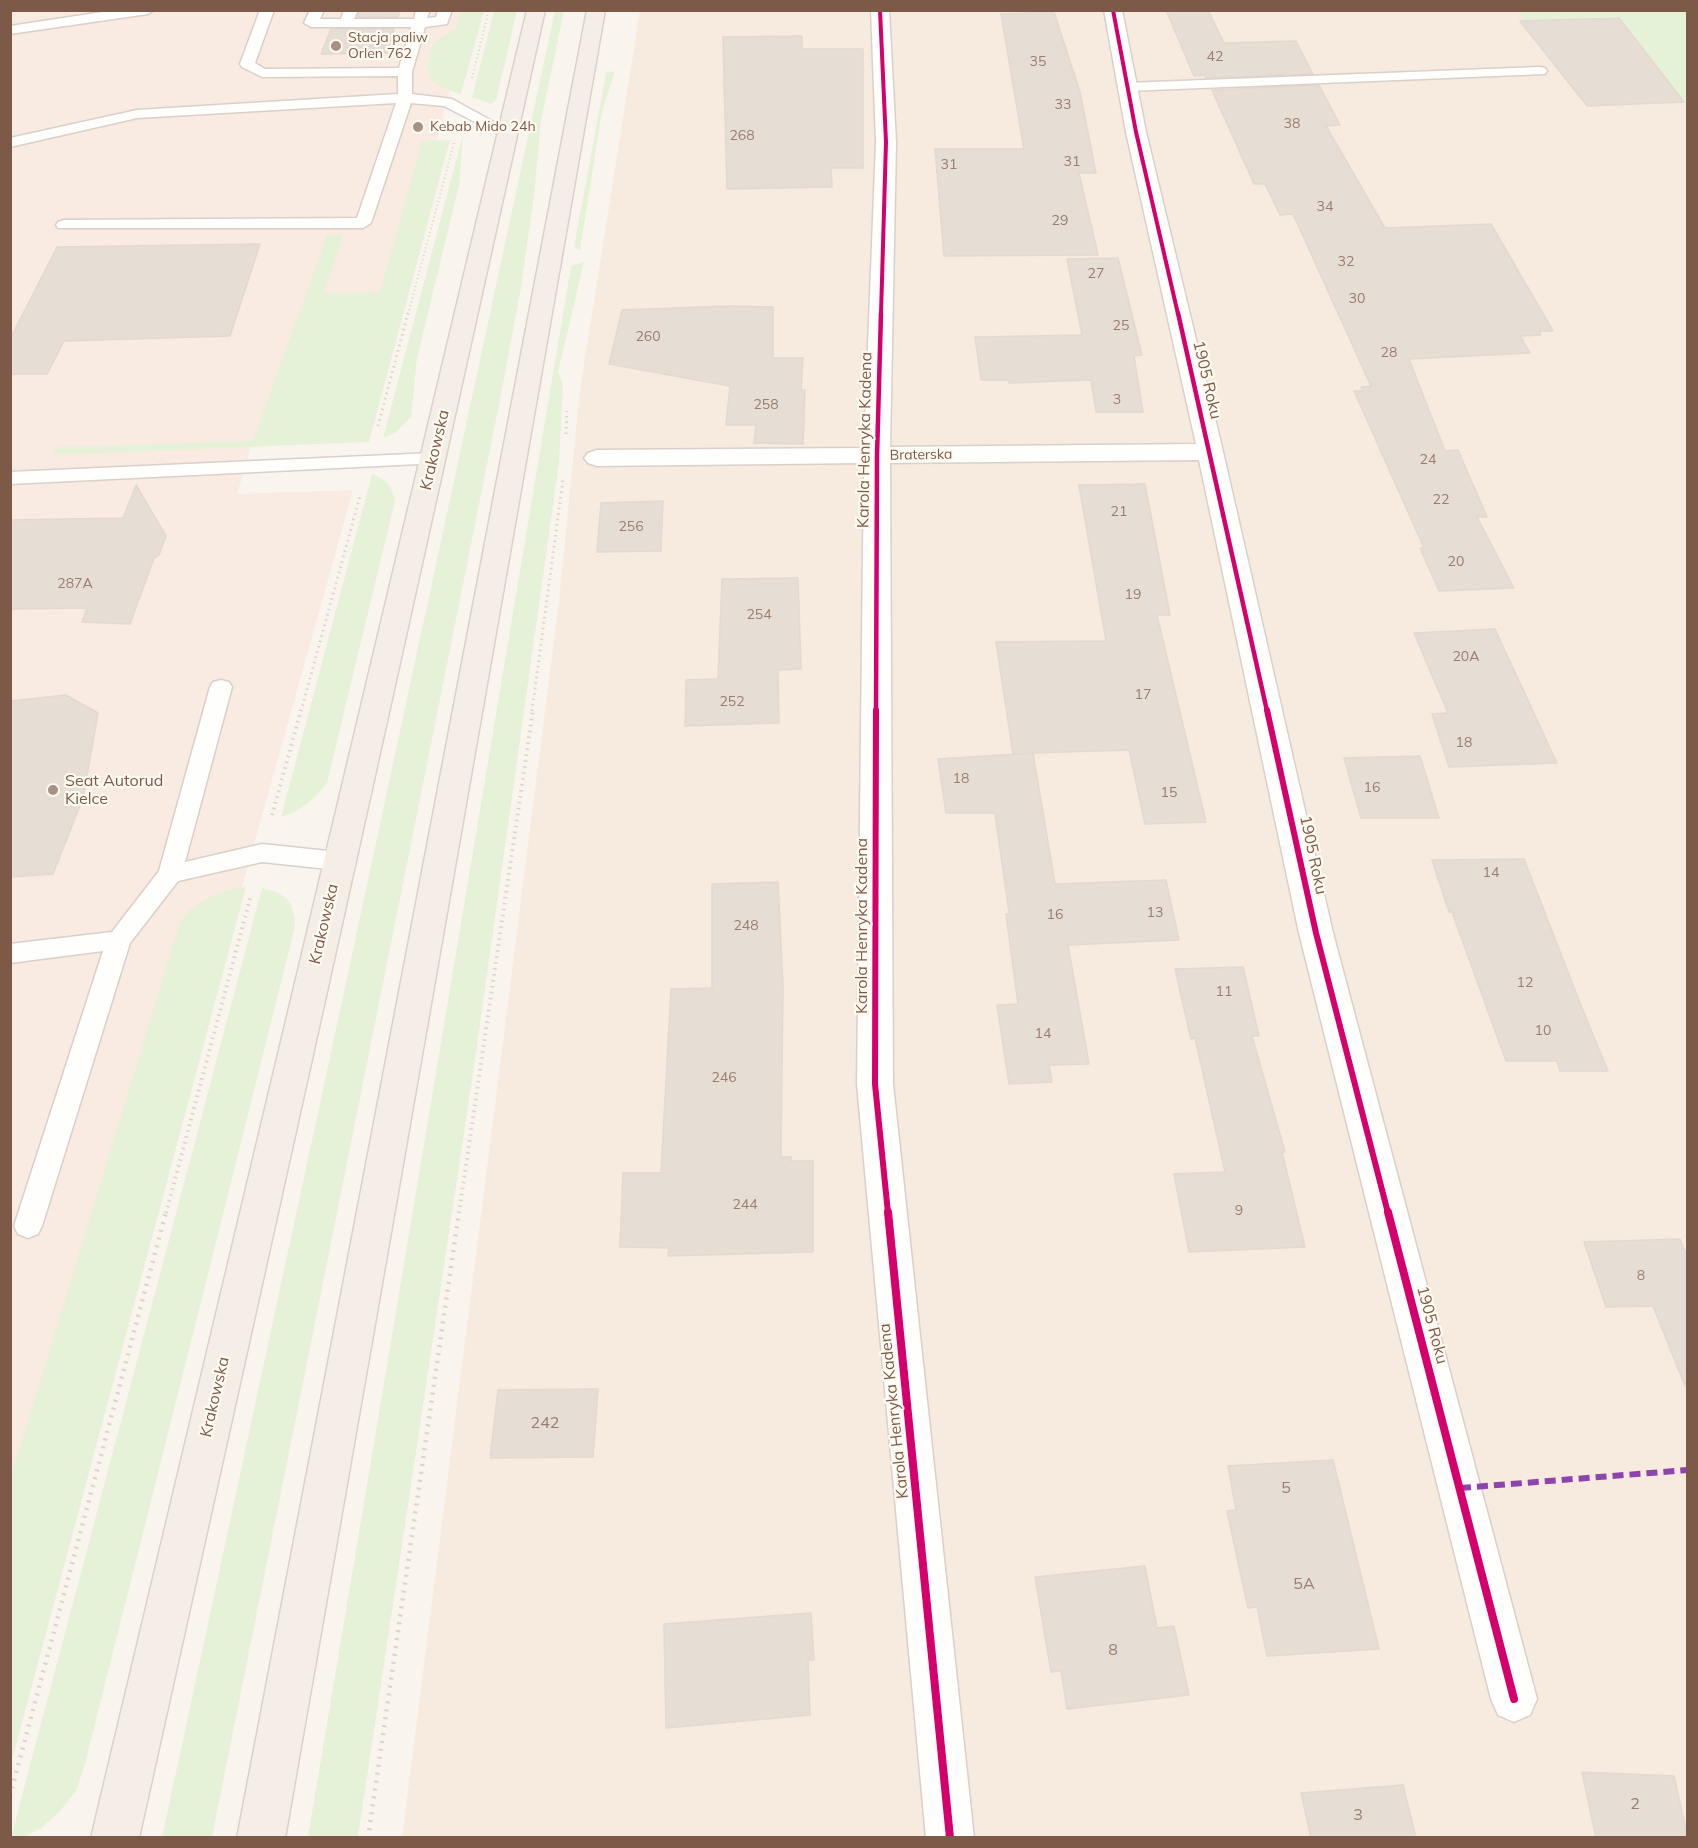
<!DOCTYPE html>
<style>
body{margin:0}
#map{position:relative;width:1698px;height:1848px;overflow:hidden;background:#f9f5ee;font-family:Mulish,sans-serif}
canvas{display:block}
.frame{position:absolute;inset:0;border:12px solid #7d5a48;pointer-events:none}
</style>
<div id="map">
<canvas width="1698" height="1848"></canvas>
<div class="frame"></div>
</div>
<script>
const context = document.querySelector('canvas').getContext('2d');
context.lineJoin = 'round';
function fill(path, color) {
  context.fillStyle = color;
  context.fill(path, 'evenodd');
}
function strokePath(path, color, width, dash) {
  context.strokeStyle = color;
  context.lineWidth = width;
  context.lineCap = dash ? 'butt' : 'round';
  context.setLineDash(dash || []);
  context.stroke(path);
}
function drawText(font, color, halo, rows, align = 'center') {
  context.font = font + ' Mulish,sans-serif';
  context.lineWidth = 4.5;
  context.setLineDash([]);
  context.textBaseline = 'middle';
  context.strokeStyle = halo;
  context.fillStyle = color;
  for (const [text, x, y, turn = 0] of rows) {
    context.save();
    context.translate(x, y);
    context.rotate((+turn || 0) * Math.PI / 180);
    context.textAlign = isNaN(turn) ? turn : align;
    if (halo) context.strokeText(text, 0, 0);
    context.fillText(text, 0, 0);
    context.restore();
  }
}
fill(new Path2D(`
 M1519,10l6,11 94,-3 69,84 -1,1735 -1285,1 157,-1237 21,-211 60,-379z`), '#f6ebde');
fill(new Path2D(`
 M11,11h459l-74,290 -143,140 -16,53 116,-4 -135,483 -207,771z`), '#f9eae2');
fill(new Path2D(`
 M461,10l23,1 -23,83c-36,-10 -36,-17 -28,-51l23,-15z
 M494,11h23l-21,89 -5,4 -19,-7z
 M555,11h9l-23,110 -7,75 -13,92 -21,112 -288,1437h-50z
 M1519,11h168v92h-3l-66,-86 -93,4z
 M615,71l-13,41 -22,138 -6,-3 32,-174z
 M463,134l-4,52 -42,172 -6,59 -15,15 -13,6z
 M450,140l-81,302 -316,13 4,-8 196,-6 74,-206h16l-19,58 56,-1 42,-151z
 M584,262l-26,110 5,12 -4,79 -84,597 -117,777h-50l263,-1571z
 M372,474c14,5 20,12 23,27l-68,282c-12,16 -26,28 -46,34z
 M246,887l-235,877v-287l168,-552c11,-23 43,-35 67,-38z
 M262,888c25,6 32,13 33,39l-210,837 -9,27 -16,20 -19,17 -17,9h-13z`), '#e6f2d7');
const building = new Path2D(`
 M360,10h40l-2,7h-41z
 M1166,10h42l16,33 72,-2 17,33 -107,4 -1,-3 -11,1z
 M1054,12l26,80 16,81h-17l19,82 -154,1 -9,-107h89l-23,-135z
 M1619,18l65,84 -97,4 -67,-85z
 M331,29h63l-7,24 -66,1z
 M802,36v13h61v119h-32l1,19 -105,2 -4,-152z
 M1319,85l21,40 -14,1 59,102 106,-4 62,107h-13l1,4 -21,1 10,17 -121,6 36,92 13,-1 29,67h-10l37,71 -75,3 -19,-43h4l-70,-157h9l-2,-4 10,-1 -78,-172 -13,1 -15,-31h-11l-42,-94z
 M260,244l-30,92 -166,5 -17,33h-37v-35l47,-92z
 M1118,258l24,97 -8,1 9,56h-47l-5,-32 -82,3v-3h-28l-6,-43 107,-2 -15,-76z
 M730,306l43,1v51h30l-2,32h4l-2,54 -49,-1 2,-18h-30l4,-39 -121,-22 13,-54z
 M1145,484l25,131h-13l49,207 -61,2 -16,-74 -96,3 22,131 111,-4 13,60 -111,5 21,119 -40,1 3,17 -43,2 -12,-79 21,-1 -12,-90 3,-1 -14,-100h-49l-8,-54 94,-6 -19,1 -17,-112 110,-1 -27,-156z
 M136,485l30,51 -7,19 -5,3 -24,66 -48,-2 5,-14 -77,1v-89l113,-2z
 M663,501l-2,50 -64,1 4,-49z
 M798,578l3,91 -23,1 1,53 -94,3 1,-46 32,-1 4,-100z
 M1495,629l62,134 -108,4 -17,-53 16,-1 -34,-80z
 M66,695l32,18 -15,85 -30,76 -43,3v-176z
 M1420,756l19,62h-78l-17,-60z
 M1524,859l58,149 26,63h-48l-3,-10h-51l-54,-149h-3l-17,-52z
 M778,882l5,103 -2,172h10v4h22v91l-145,4 1,-8 -49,-1 3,-74h38l10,-184 41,-1v-104z
 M1243,967l16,69h-7l33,116h-3l23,95 -116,5 -15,-78 51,-2 -30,-134 -4,1 -16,-70z
 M1680,1239l8,19v127l-3,1 -32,-80 -47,1 -22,-65z
 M598,1389l-5,68 -103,1 8,-68z
 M1333,1460l46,189 -112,7 -10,-49 -9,1 -21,-97 9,-1 -8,-44z
 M1145,1566l12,62 17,-2 15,69 -122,14 -6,-38 -10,1 -16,-95z
 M811,1613l3,47h-6l2,55 -144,13 -2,-104z
 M1582,1772l92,4 14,62h-92z
 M1403,1785l13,53h-105l-10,-45z`);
fill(building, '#e6ddd5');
strokePath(building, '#e4d8cf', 1.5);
const service = new Path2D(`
 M116,10h38l-6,4 -138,20v-8z
 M260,10h14l-19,53 10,6 134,-1 12,-41h-100l-7,-4 6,-13h14l-4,9h21l3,-9h14l-4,9h60l2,-9h14l-3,8 9,-1 2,-7h14l-5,14 -22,3 -13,45v22l40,5 62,34 -2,3h-10l-58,-30 -33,-3 -40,120 -8,5h-305l-2,-3 2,-3 6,-2 293,-2 39,-115 -259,15 -127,29v-9l127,-28 261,-16v-18l-136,1 -20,-10 -2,-3z
 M1540,67l5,1 2,3 -2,3 -418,17 -7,-4 7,-4z
 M433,453l7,2 2,4 -2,4 -430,21v-12z
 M221,680l8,2 3,5 -47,175 77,-18 76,8 8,3 4,6 -4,6 -8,3 -76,-8 -84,19 -48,62 -88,283 -4,8 -10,4 -10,-4 -4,-8 89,-275 -93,12v-19l102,-12 47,-61 51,-184 3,-5z`);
const minor = new Path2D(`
 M871,10h18l7,132 -6,305 306,-3 -70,-312 -22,-122h18l24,122 75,311 112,490 204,766 -7,16 -16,7 -16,-7 -7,-16 -192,-766 -100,-473 -309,3 3,621 81,754h-48l-69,-754 7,-621 -267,3 -9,-3 -4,-5 4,-5 9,-3 267,-2 12,-306z`);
const primary = new Path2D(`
 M527,10h18l-406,1828h-48z
 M587,10h18l-320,1828h-48z`);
strokePath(service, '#d9d0ca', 3);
strokePath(minor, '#d9d0ca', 3);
strokePath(primary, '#dbd0ca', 3);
strokePath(new Path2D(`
 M472,78l17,-68
 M408,314l46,-171`), '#dcd4ce', 2, [1, 3]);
strokePath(new Path2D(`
 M378,426l30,-113
 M566,434l1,-23
 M301,711l59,-215
 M532,711l31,-231`), '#dcd4ce', 3, [1.5, 4]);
strokePath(new Path2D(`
 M272,815l29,-105
 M166,1213l85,-318
 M459,1213l74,-503`), '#dcd4ce', 4, [1.5, 4.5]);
strokePath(new Path2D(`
 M10,1796l156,-584
 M368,1838l91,-626`), '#dcd4ce', 4.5, [2, 6]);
fill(service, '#fefefc');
fill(minor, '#fefefc');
fill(primary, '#f4eee6');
strokePath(new Path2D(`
 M1460,1488l228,-18`), '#8e44ad', 6, [11, 6]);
strokePath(new Path2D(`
 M880,10l6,132 -5,172
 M1113,10l23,122 42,182`), '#d6006c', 4);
strokePath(new Path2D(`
 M1178,313l89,398
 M876,711l1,-255 4,-143`), '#d6006c', 4.5);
strokePath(new Path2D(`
 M876,710l-1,374 13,129
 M1267,710l49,223 72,280`), '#d6006c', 6);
strokePath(new Path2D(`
 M888,1212l62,626
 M1388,1212l126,487`), '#d6006c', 8);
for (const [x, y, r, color] of [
 [336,46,6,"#a89082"],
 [418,127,6,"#a89082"],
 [53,790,6,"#a89082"]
]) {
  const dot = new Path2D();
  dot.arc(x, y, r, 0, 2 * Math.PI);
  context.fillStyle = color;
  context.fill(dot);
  strokePath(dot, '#fffaf2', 2);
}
drawText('14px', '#7d5a48', '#fffaf2', [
 ["Stacja paliw",348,38],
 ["Orlen 762",348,54],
 ["Kebab Mido 24h",430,127]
], 'left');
drawText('14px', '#997d6e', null, [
 ["42",1215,57],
 ["35",1038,62],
 ["33",1063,105],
 ["38",1292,124],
 ["268",742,136],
 ["31",1072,162],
 ["31",949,165],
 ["34",1325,207],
 ["29",1060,221],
 ["32",1346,262],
 ["27",1096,274],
 ["30",1357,299],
 ["25",1121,326],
 ["260",648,337],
 ["28",1389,353],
 ["3",1117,400],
 ["258",766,405],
 ["24",1428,460],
 ["22",1441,500],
 ["21",1119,512],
 ["256",631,527],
 ["20",1456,562],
 ["287A",75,584],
 ["19",1133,595],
 ["254",759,615],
 ["20A",1466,657],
 ["17",1143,695],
 ["252",732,702],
 ["18",1464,743],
 ["18",961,779],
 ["16",1372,788],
 ["15",1169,793],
 ["14",1491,873],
 ["13",1155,913],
 ["16",1055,915],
 ["248",746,926],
 ["12",1525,983],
 ["11",1224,992],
 ["10",1543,1031],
 ["14",1043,1034],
 ["246",724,1078],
 ["244",745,1205],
 ["9",1239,1211],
 ["8",1641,1276]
]);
drawText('14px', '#7d5a48', '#fffaf2', [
 ["Braterska",921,455,-1]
]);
drawText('16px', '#7d5a48', '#fffaf2', [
 ["1905 Roku",1207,380,77],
 ["Karola Henryka Kadena",865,440,-89],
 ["Krakowska",435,450,-77],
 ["1905 Roku",1313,855,78],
 ["Krakowska",324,924,-77],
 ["Karola Henryka Kadena",862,926,-90],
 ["1905 Roku",1432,1325,75],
 ["Krakowska",215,1397,-77],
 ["Karola Henryka Kadena",894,1411,-96]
]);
drawText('16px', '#7d5a48', '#fffaf2', [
 ["Seat Autorud",65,781],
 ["Kielce",65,799]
], 'left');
drawText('16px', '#997d6e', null, [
 ["242",545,1423],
 ["5",1286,1488],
 ["5A",1304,1584],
 ["8",1113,1650],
 ["2",1635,1804],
 ["3",1358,1815]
]);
</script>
